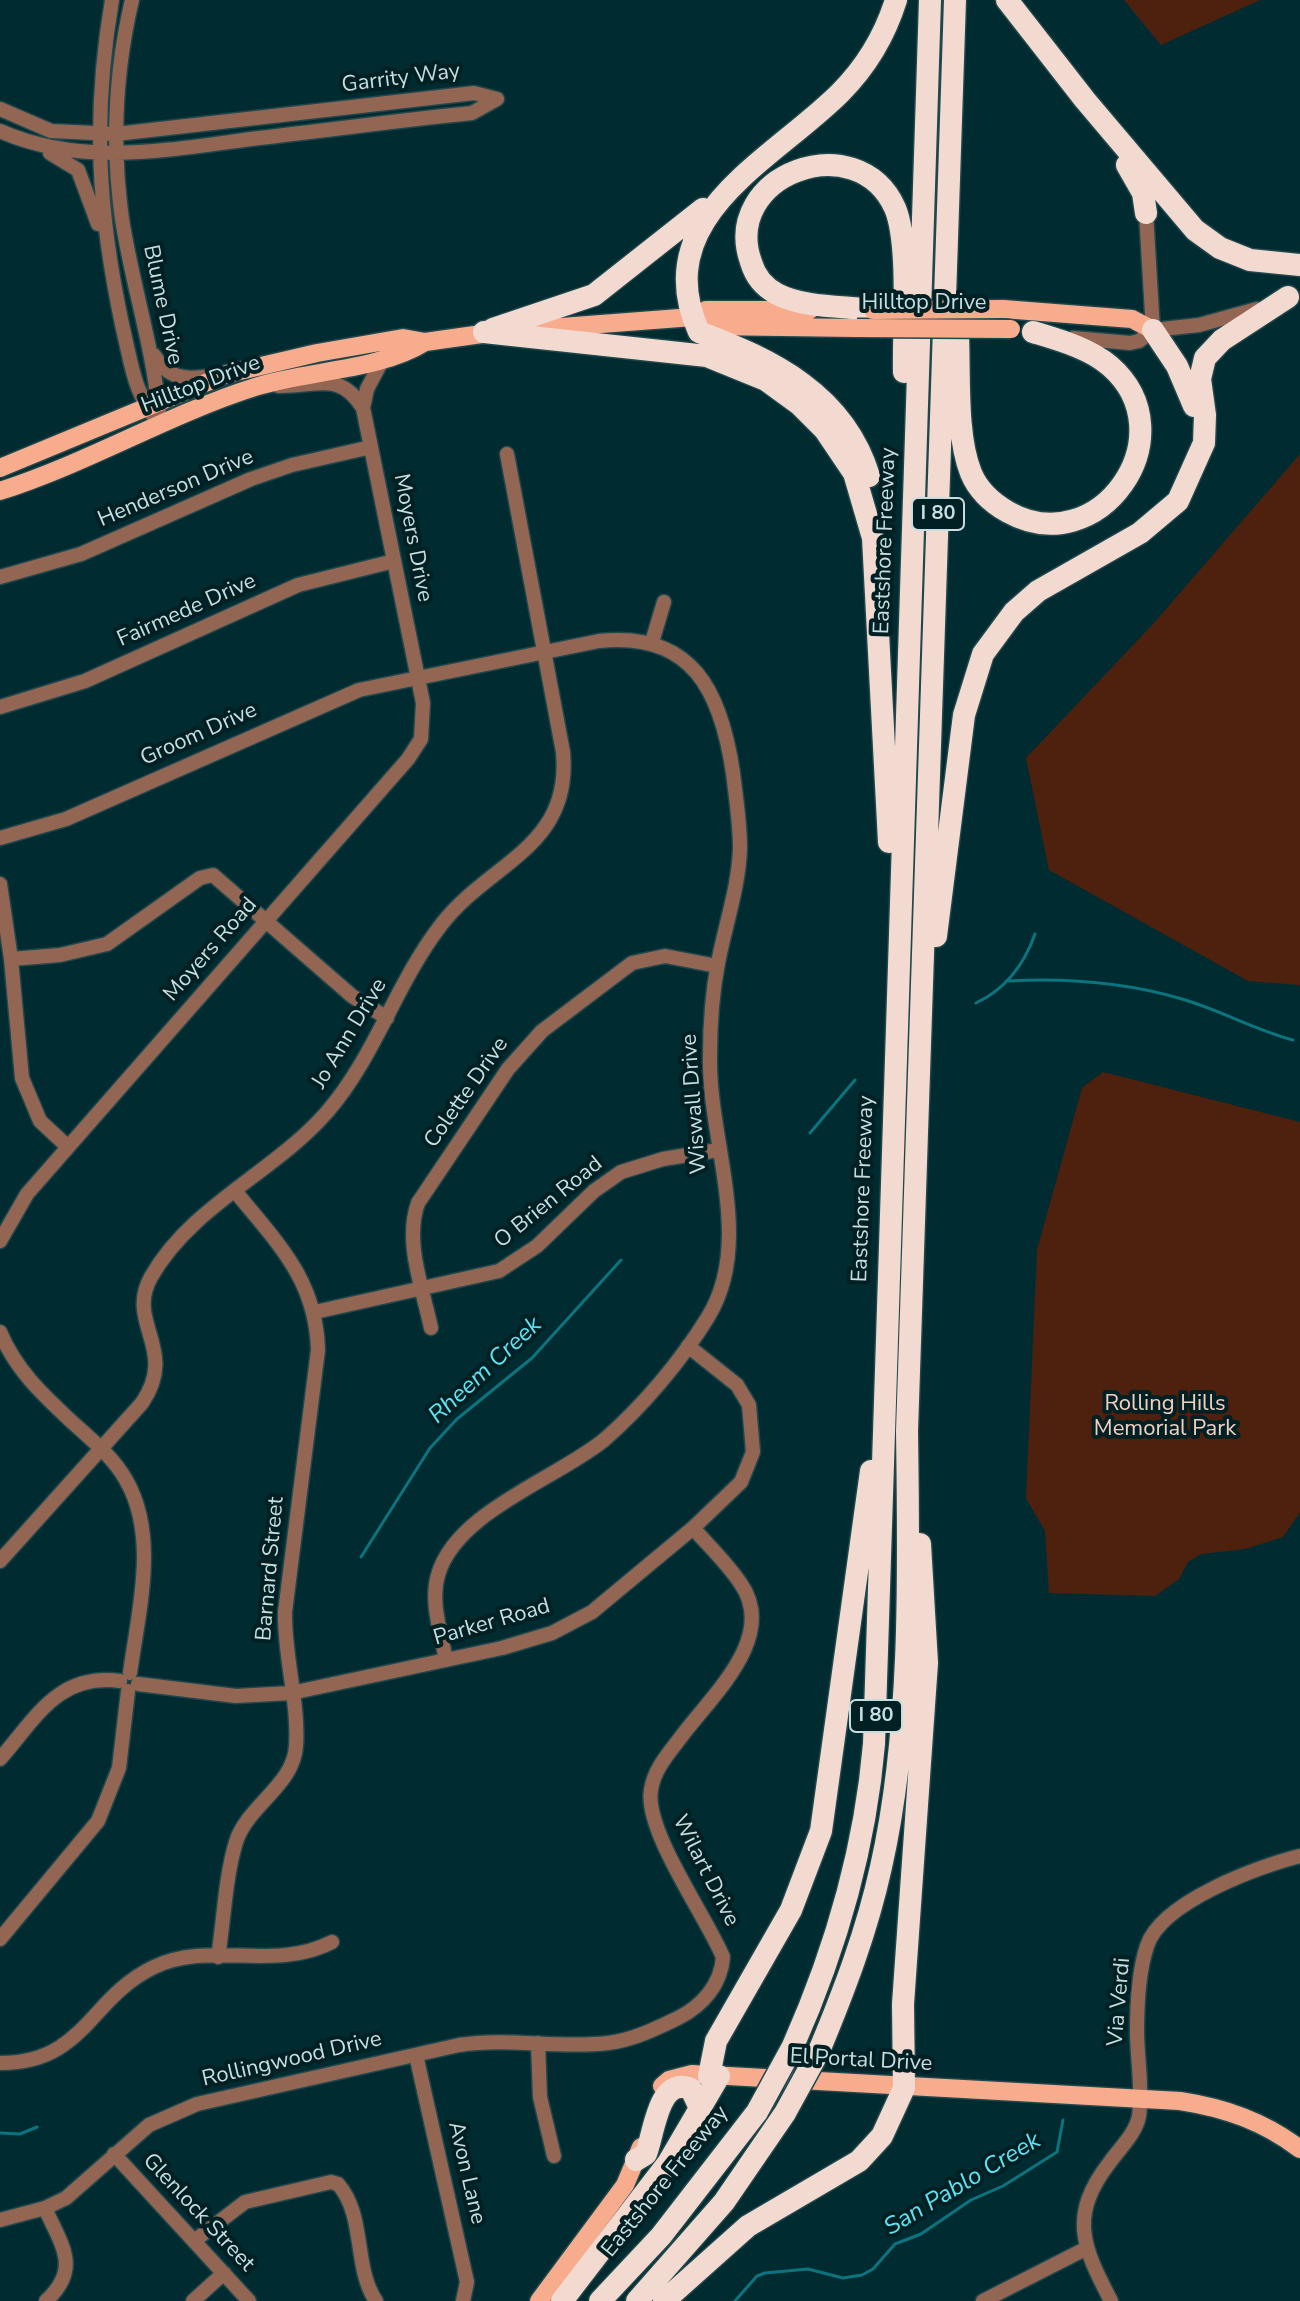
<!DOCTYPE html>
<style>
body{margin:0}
canvas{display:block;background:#002b30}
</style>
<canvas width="1300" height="2301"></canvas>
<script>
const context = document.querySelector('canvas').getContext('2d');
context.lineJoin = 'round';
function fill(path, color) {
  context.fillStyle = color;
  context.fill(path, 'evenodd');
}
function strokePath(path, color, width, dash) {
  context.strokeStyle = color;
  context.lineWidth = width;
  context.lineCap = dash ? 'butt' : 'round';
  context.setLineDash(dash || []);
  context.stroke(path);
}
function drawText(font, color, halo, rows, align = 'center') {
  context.font = font + ' "Nunito Sans",sans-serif';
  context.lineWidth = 8;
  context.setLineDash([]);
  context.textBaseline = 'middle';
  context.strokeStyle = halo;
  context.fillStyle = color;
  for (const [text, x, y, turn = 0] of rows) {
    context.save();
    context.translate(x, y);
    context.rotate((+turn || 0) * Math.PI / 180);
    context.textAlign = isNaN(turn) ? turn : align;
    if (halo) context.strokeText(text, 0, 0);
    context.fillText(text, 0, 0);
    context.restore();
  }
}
fill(new Path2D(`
 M1124,0h136l-99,45z
 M1300,454v531l-52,-4 -199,-111 -23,-112 127,-134z
 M1103,1072l197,50v390l-17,25 -38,12 -44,5 -13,8 -9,17 -24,17 -106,-3 -4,-62 -19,-33 11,-248 45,-162z`), '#4e210e');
strokePath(new Path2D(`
 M1009,981c57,-3 118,2 173,18 38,11 73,31 111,41
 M976,1003c30,-14 48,-38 59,-69
 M810,1133l45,-53
 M361,1557l69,-109 27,-29 75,-61 89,-98
 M0,2133l20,1 17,-7
 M735,2301l22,-25 8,-3 43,-4 35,9 19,-3 11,-6 22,-25 26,-10 50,-34 32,-14 54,-34 6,-32`), '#0c747e', 3);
const minor = new Path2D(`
 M112,0c-20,118 -14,213 11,329 9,37 11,66 37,95
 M132,0c-17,72 -20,147 -10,219 10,65 31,127 37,193
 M0,109l51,22 65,3 358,-41 23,6
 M0,131c84,37 172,18 259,7 71,-8 142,-18 213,-25l25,-14
 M50,153l28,17 20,54
 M1146,213l7,117
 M1073,338l57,5 9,-2 14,-11 46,-5 58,-16
 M154,355c14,24 31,25 57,21
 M278,386c39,1 61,-16 85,22
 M0,577l81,-23 170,-75 41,-14 79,-18
 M652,642l12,-40
 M0,707l85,-26 213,-96 96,-24
 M0,838l66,-19 293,-129 240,-49c94,-10 122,51 134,132 3,25 7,50 7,75 -1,38 -15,78 -22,115 -6,31 -8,62 -8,93 -2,84 45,185 -2,261 -27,44 -65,89 -104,123 -48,39 -148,72 -166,135 -8,27 3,58 8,85
 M0,884l11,75 11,119 18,43 28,26
 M11,959l49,-4 47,-11 93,-66 13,-3 139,121 35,22
 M0,1241l27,-47 381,-435 13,-20 2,-36 -60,-295 4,-19 16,-30
 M315,1312l184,-41 38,-25 57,-55 27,-19 42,-13 55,-9
 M431,1328c-8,-39 -27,-86 -13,-125l90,-134 34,-38 90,-68 33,-7 52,10
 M0,1332c16,38 42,62 72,90 20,18 41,35 54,58 33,57 12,133 4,193
 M0,1561l142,-158c37,-54 -17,-80 9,-126 40,-71 124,-105 176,-165 48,-55 69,-129 114,-187 48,-63 131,-77 122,-173l-56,-298
 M138,1684l98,12 55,-3 211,-45 50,-15 40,-21 101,-84 48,-46 12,-30 -4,-47 -12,-20 -49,-39
 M0,1759c36,-41 58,-86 120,-78
 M0,1939l98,-118 21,-53 9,-77
 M218,1957c6,-37 7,-79 18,-115 11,-36 58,-57 60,-96 3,-43 -12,-90 -11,-134l33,-262c-2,-71 -41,-107 -83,-159
 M538,2043l2,54 14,59
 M416,2055l51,227 -4,19
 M0,2063c85,0 89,-65 154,-96 56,-27 120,5 178,-25
 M114,2154l135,147
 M45,2208c16,37 37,60 1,93
 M0,2220l45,-12 21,-10 83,-73 48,-21 262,-59c49,-8 99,4 149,-2 25,-3 47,-14 70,-25 24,-12 43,-33 45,-61 -17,-41 -79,-127 -72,-167 3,-21 18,-37 30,-53 30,-41 97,-99 60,-153 -13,-20 -32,-38 -48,-56
 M194,2241l51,-39 86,-20 7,2c28,32 15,83 38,117
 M193,2301l31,-28
 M983,2301l102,-52
 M1111,2301c-28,-54 -43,-85 -1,-139 10,-14 26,-29 29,-46 4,-27 -2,-58 -2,-85 0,-26 2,-61 10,-85 14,-44 112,-80 153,-90`);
const major = new Path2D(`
 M1003,309l129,10 21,11
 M693,317l15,9 149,2
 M522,330l171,-13 13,-7h104
 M0,468l227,-94 90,-21 86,-15 22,4 71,-10
 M0,491c88,-28 167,-76 255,-104 54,-17 123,-16 170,-45
 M662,2086l7,-6 23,-6 488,27c45,7 83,20 120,48
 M539,2301l86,-116 16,-38`);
const highway = new Path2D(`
 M1007,0l78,100 110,130 25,18 30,12 50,5
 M1127,165l16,28 3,20
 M873,310c-30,-4 -69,-2 -96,-16 -13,-7 -22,-18 -26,-32 -31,-87 106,-138 144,-54 15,36 8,122 9,164
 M957,316c4,46 -3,115 14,157 7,17 21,30 37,39 91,51 181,-77 102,-146 -21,-18 -51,-26 -77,-34
 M493,329l101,-34 109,-86
 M1153,330l24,36 17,40
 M484,332l223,24 59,24 33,24 26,26 29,43 19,65 16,304
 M869,476c-25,-82 -96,-116 -170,-144 -52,-115 73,-171 141,-239 26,-26 45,-58 56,-93
 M936,936l28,-221 19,-61 31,-42 24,-21 102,-58 38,-32 26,-58 1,-28 -5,-36 5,-21 17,-18 66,-43
 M793,2046c43,-97 72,-196 81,-302l56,-1744
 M819,2051c25,-60 48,-120 62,-184 31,-137 28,-295 26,-436l48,-1431
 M709,2076l7,-35 75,-131 30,-79 50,-360
 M636,2160l10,-6c8,-20 12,-79 45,-65l9,19
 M562,2301l106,-138 51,-87
 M600,2301l61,-65 96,-124
 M637,2301l87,-99 61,-89
 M664,2301l84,-75 111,-65 23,-25 22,-48 -1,-84 24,-341 -7,-119`);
strokePath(minor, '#20474c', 17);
strokePath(major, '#20474c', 21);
strokePath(highway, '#20474c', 25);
strokePath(minor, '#936654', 14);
strokePath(major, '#f8ac8e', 18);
strokePath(highway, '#f2dad1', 22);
const majorBridge = new Path2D(`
 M873,310l130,-1
 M857,328l154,1`);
const highwayBridge = new Path2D(`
 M757,2112l36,-66
 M785,2113l34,-62`);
strokePath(majorBridge, '#20474c', 21, []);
strokePath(highwayBridge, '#20474c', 25, []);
strokePath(majorBridge, '#f8ac8e', 18);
strokePath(highwayBridge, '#f2dad1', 22);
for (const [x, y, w] of [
 [938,514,52],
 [876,1716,52]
]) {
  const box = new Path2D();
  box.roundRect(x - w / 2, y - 16, w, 32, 6);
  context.fillStyle = '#012024';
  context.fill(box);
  strokePath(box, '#c8dddf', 2);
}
drawText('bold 20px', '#c8dddf', null, [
 ["I 80",938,514],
 ["I 80",876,1716]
]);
drawText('22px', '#c8dddf', '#012024', [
 ["Garrity Way",401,79,-7],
 ["Hilltop Drive",924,304],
 ["Blume Drive",162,305,78],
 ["Hilltop Drive",201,385,-21],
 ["Henderson Drive",176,489,-23],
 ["Moyers Drive",412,538,79],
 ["Eastshore Freeway",886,541,-88],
 ["Fairmede Drive",187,611,-24],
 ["Groom Drive",199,735,-24],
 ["Moyers Road",211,950,-49],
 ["Jo Ann Drive",350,1034,-59],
 ["Colette Drive",467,1093,-55],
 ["Wiswall Drive",695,1104,-94],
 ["Eastshore Freeway",864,1189,-88],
 ["O Brien Road",549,1203,-39],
 ["Barnard Street",271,1569,-85],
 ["Parker Road",492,1623,-16],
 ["Wilart Drive",705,1871,63],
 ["Via Verdi",1120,2002,-85],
 ["Rollingwood Drive",292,2060,-13],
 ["El Portal Drive",861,2061,3],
 ["Avon Lane",466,2173,77],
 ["Eastshore Freeway",666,2182,-51],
 ["Glenlock Street",198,2213,47]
]);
drawText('22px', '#f4cfc1', '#012024', [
 ["Rolling Hills",1165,1405],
 ["Memorial Park",1165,1430]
]);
drawText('italic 24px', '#60e3f1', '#012024', [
 ["Rheem Creek",486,1371,-43],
 ["San Pablo Creek",963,2185,-31]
]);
</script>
